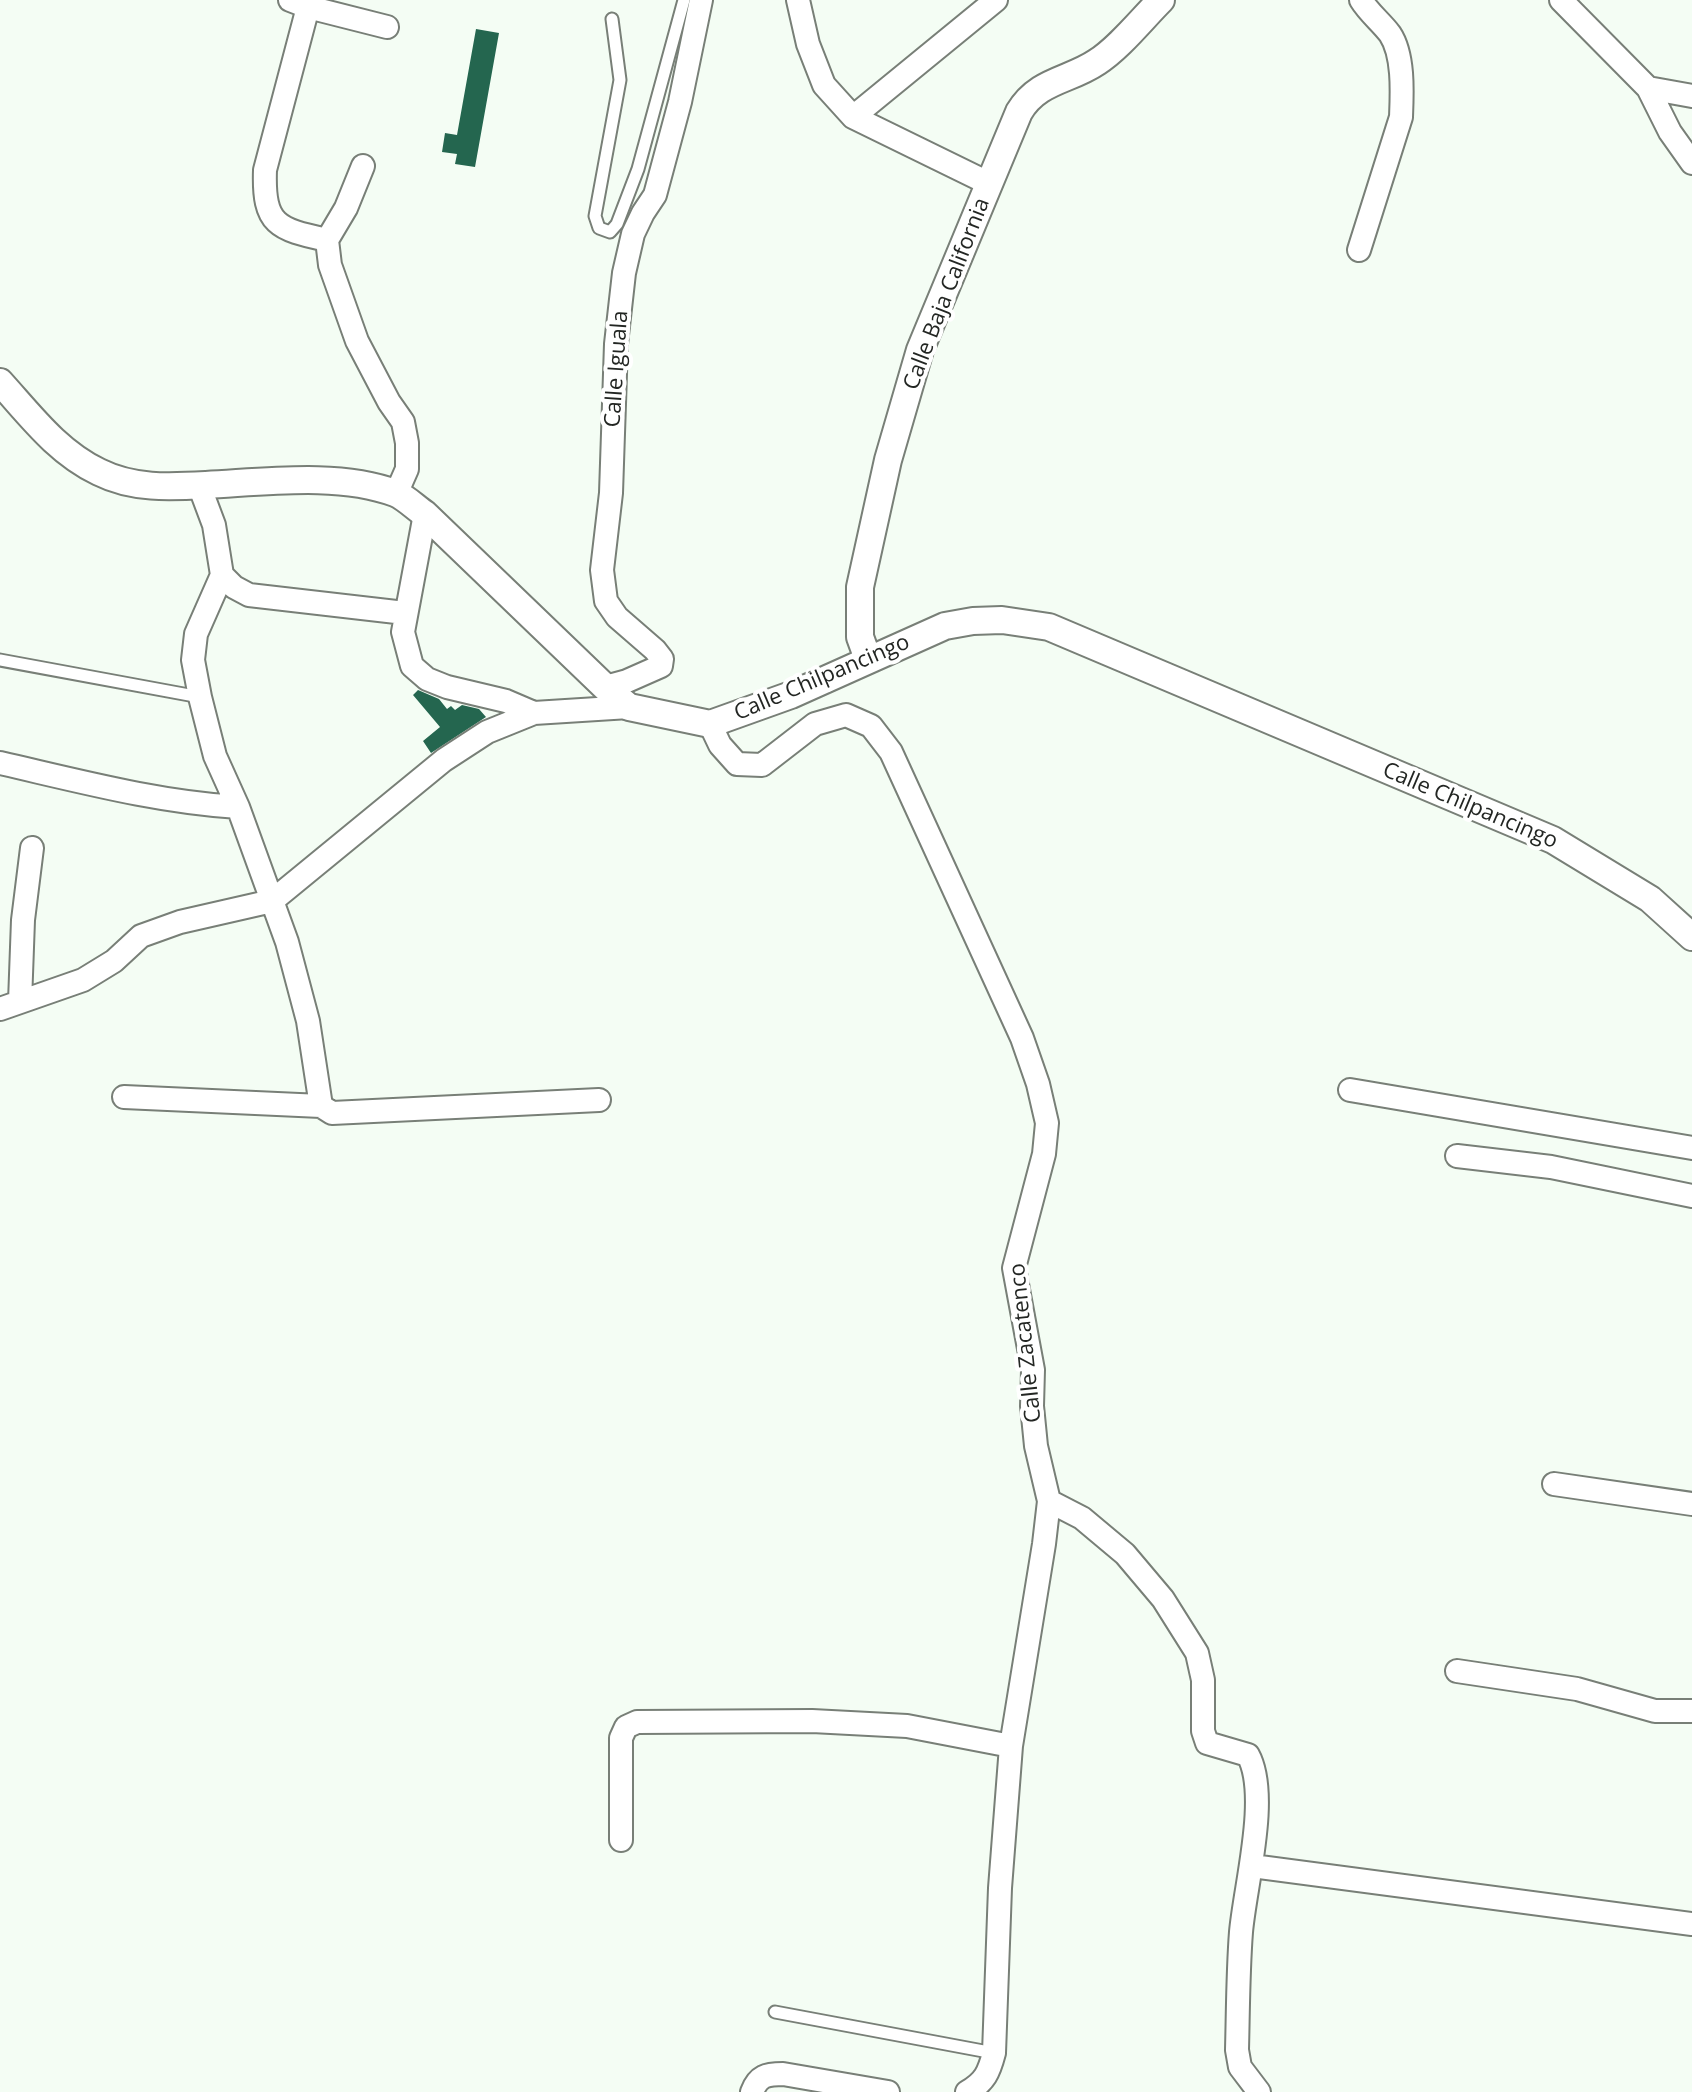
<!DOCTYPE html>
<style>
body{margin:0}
canvas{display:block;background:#f4fdf4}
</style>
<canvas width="1692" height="2092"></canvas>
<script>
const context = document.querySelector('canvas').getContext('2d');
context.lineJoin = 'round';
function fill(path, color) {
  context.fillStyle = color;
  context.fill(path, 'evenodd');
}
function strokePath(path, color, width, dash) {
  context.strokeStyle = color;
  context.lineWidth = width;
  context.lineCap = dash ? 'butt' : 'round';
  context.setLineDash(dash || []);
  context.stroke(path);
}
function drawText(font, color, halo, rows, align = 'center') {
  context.font = font + ' "Open Sans",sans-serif';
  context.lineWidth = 8;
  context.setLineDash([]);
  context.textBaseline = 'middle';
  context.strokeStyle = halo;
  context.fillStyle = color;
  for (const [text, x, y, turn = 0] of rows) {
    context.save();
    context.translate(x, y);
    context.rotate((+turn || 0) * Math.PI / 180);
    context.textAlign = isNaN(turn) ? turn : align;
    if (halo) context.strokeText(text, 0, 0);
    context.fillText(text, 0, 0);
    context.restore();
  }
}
fill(new Path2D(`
 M476,29l23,4 -24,134 -20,-3 2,-10 -15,-2 3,-19 12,2z
 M418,690l21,9 8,10 4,-3 4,4 7,-5 17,4 7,8 -55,36 -8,-12 17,-14 -27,-32z`), '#24664f');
const service = new Path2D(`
 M612,19l8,61 -25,136 4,12 11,4 7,-8 21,-55 46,-169
 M0,660l200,37
 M775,2012l219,41`);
const minor = new Path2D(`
 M290,0l18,7 79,20
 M798,0l10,44 16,41 29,32 137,67
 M1561,0l87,88 22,44 22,31
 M308,7l-43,163c-2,56 13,59 62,70l3,25 27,76 32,61 14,20 4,21v26l-11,25
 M1648,88l44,8
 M853,117l143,-117
 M327,240l19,-32 17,-42
 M1359,250l42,-133c1,-24 3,-62 -11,-83 -9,-12 -21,-21 -29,-34
 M199,485l15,40 8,50 -26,59 -3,26 7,37 15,59 23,51 49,135 21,79 13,85 11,7 267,-13
 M425,514l-22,118 9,34 15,13 20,8 59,14 28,12 95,-6
 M222,575l12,12 15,8 156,18
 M605,687l22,-6 34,-15 1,-7 -7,-9 -38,-33 -11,-16 -4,-31 9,-77 5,-149 8,-71 9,-39 10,-21 12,-18 25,-93 21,-102
 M710,724l10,21 17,19 25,1 53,-41 31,-9 25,11 20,26 131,286 16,46 9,39 -3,31 -30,114 19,102 -1,36 4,40 13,55 -5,43 -33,202 -11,142 -6,165c-5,19 -9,29 -27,39
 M0,763c79,18 157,39 238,44
 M20,1002l3,-82 9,-72
 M0,1009l83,-29 31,-19 27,-25 39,-14 92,-21 172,-141 43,-28 47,-19
 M1350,1090l342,58
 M124,1097l197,9
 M1457,1156l94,11 141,29
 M1554,1484l138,20
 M1049,1501l33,17 43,36 38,45 34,54 6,27v51l4,12 41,12c22,40 -3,131 -7,177 -3,39 -3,79 -4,118l3,17 19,25
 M1457,1671l120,18 78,22h37
 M621,1840v-102l5,-11 11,-5 175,-1 95,5 104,20
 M1252,1866l440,58
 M752,2092c6,-16 14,-18 31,-18l105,18`);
const tertiary = new Path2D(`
 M0,382c30,33 57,70 99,90 34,17 70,15 107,13 59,-3 133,-13 189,8 10,4 21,15 30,21l180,173 24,20 81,17 81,-29 154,-69 28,-5 29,-1 47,7 504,213 97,59 42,38
 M868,659l-8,-22v-50l28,-127 32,-110 99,-238c19,-32 50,-31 78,-50 22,-14 45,-43 64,-62`);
strokePath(service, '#787f77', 15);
strokePath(minor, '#787f77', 26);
strokePath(tertiary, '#787f77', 30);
strokePath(service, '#fff', 11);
strokePath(minor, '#fff', 22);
strokePath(tertiary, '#fff', 26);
drawText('22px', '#232623', '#fff', [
 ["Calle Baja California",947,294,-69],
 ["Calle Iguala",617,369,-86],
 ["Calle Chilpancingo",822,678,-23],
 ["Calle Chilpancingo",1470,806,23],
 ["Calle Zacatenco",1026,1343,-96]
]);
</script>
